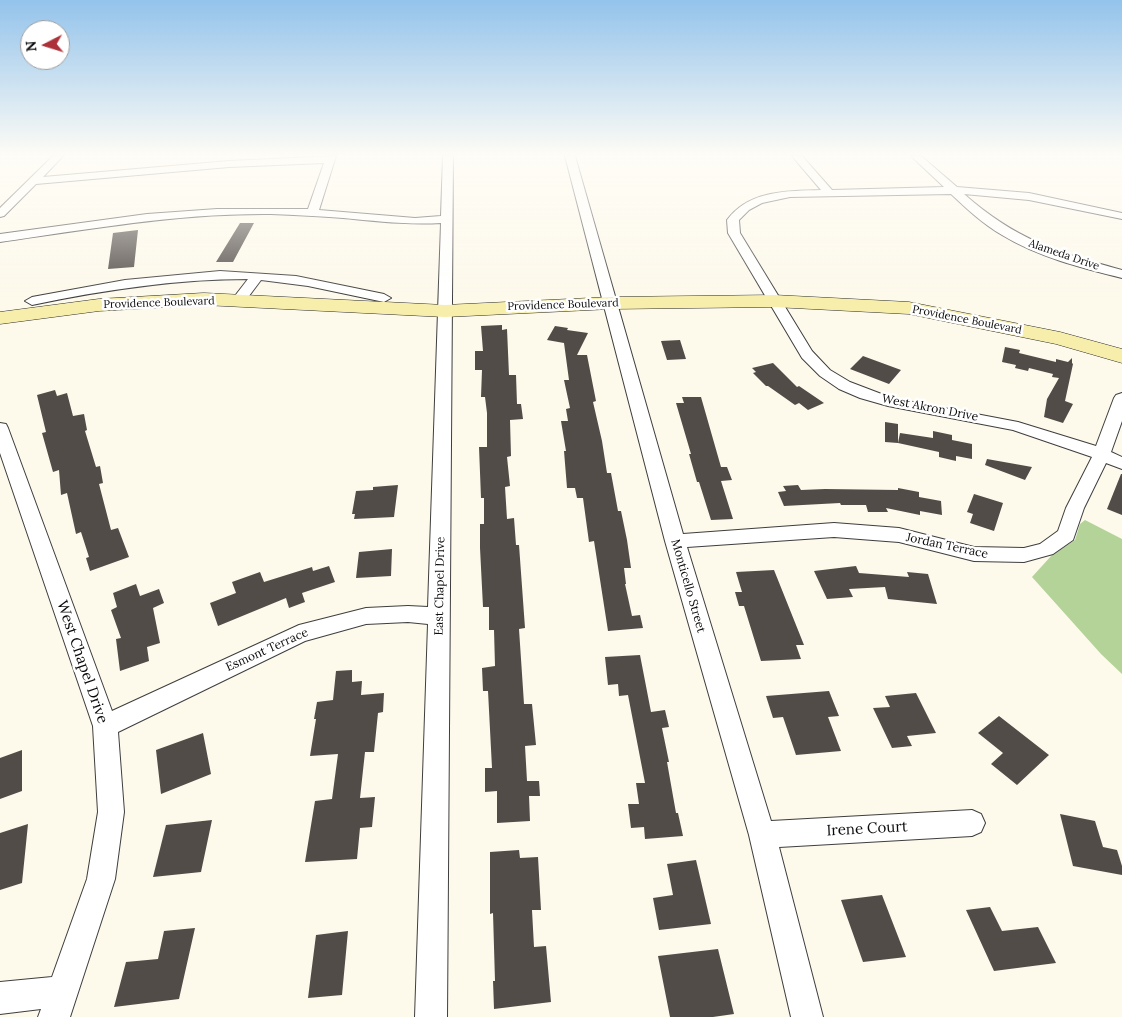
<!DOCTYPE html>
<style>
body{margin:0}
#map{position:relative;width:1122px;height:1017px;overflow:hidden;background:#fdf9eb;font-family:Lora,serif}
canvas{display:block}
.north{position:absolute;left:20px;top:20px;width:50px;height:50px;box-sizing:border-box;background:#fff;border:1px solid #9d9d9d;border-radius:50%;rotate:265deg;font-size:14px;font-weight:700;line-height:20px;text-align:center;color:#0b0b0b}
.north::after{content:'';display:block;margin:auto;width:18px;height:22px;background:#ad3139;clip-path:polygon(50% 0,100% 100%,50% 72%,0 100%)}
</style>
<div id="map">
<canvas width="1122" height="1017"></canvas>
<div class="north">N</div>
</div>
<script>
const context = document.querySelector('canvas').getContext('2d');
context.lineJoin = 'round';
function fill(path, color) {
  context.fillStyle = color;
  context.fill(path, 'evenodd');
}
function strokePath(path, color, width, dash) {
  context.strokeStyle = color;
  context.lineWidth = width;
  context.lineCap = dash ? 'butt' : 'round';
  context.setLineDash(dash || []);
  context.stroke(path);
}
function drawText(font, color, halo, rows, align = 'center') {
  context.font = font + ' Lora,serif';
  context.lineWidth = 5;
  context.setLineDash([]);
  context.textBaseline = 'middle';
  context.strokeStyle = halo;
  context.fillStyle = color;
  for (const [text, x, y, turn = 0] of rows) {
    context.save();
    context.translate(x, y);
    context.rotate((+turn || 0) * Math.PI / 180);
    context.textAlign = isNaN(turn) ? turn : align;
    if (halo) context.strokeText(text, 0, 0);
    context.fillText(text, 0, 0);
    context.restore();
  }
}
fill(new Path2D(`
 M1085,520l37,19v135l-21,-20 -69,-77 20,-22 23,-15 5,-16z`), '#b4d399');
fill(new Path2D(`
 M240,223h14l-21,39h-17z
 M138,230l-4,37 -26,2 5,-36z
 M502,325v5l5,-1 2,46h7l1,29h4l2,15 -13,1 1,36 -4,1 3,29 -5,1 2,32 7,-1 2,27h3l6,83 -6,1 5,75h8l4,41 -11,1 2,35h12l1,15h-11l1,25 -33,2v-32l-12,1v-24h7l-4,-77h-5l-1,-23 13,-2 -1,-36h-5v-23h-6l-3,-59v-24h4v-26h-3l-2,-51h8v-34l-2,-16h-4l1,-27h-7v-19h8l-2,-25z
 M555,326l13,2 -1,2 21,3 -11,22h10l9,46 -3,1 9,39 5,32h4l7,38h3l6,29 4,28h-7l2,16h-1l7,32 8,-1 3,13 -35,3 -14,-90 -5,1 -6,-44h-6l-2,-10h-8l-3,-37h2l-5,-30h7l-2,-12 4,-1 -6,-28h5l-5,-37 -17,-3z
 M680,340l6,19 -19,1 -6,-19z
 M1005,347l15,3 -1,3 37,9v-3l12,3 4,-4v5l1,1 -8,37 8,3 -10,19 -19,-6 3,-18 12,-21 -7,-1 1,-3 -24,-6 -1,3 -13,-3 1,-3 -14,-3z
 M863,356l38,14 -12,14 -39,-15z
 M773,363l24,24 2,-1 25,17 -16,7 -9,-7 -4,2 -27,-19h-2l-13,-13 3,-1 -4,-4z
 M55,390l2,6 10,-3 6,23 11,-2 3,16 -2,1 11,36 4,-1 3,17 -4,1 12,46 7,-2 11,29 -39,14 -4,-13 3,-1 -8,-25 -5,2 -9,-41 -6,2 -2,-25 -6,2 -11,-39 4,-1 -9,-37z
 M682,397h19l20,70h6l5,13 -11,1 12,38 -22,1 -12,-38h-2l-8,-28h2l-15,-51h8z
 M885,422l13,2v19l2,-10 33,5v-7l19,4v5l20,4v15l-16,-3v5l-17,-4v-5l-41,-9 -13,-1z
 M987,459l45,8 -7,13 -40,-15z
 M1121,474h1v41l-15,-6z
 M398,485l-4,32 -40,2 1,-5h-3l4,-23 17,-1v-3z
 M798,485l3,5 24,-1 73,1v-2l21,4v5l22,4 1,14 -22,-4v4l-34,-7 2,4h-20l-2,-7h-25l-1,-2 -56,3 -6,-14 8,-1 -3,-5z
 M974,494l29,9 -9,28 -24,-8 3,-9 -6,-2z
 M392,549l-1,27 -35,2 3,-26z
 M329,566l6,16 -33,11 3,9 -16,6 -3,-10 -68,28 -8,-23 26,-10 -4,-11 28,-10 4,10 48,-15 1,4z
 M856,566l3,7 50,4 -2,-5 21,2 9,30 -49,-5 -3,-12 -36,2 4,8 -26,2 -13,-28z
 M774,570l30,75h-8l5,14 -40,2 -17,-55h-5l-4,-14h7l-6,-20z
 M136,584l4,12 19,-7 5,14 -11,5 7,35 -13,4 2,14 -29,10 -4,-32 5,-1 -10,-28 6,-3 -4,-14z
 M640,655l11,57 14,-2 4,17 -7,1 7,34h-2l9,51h2l5,23 -38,3 -1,-12 -13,1 -3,-24h11l-3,-21h9l-17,-88 -9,1 -1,-12 -10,1 -3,-28z
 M352,670v12l10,-1 -1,14 23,-2 -1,19 -5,1 -4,39h-9l-5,46 15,-1 -3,30 -12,1 -3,31 -52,3 10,-61 17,-2 6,-45 -28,2 6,-37h-2l3,-17 16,-2 3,-29z
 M829,691l10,25 -11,1 13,34 -45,4 -13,-38 -10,1 -7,-22z
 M916,693l20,40 -29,3 5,10 -20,2 -19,-40 17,-1 -5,-11z
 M999,716l50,39 -32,30 -26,-21 12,-11 -25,-20z
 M203,733l8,41 -50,20 -5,-44z
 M22,750v41l-22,8v-41z
 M1060,814l35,7 8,26 14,3 5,16v9l-49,-9z
 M212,820l-11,52 -48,5 13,-52z
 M28,824l-6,59 -22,7v-57z
 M519,850l1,8 18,-1 3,53h-9l2,37 12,-1 5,56 -57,7 -1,-28h2l-2,-68 -3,1v-62z
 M696,860l15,64 -52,6 -6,-32 20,-3 -6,-31z
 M882,895l24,62 -43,5 -22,-62z
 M990,907l12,24 36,-4 18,36 -62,8 -28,-61z
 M195,928l-16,71 -65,8 12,-45 32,-3 6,-28z
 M348,931l-6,64 -34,3 8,-63z
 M718,949l16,65 -21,3h-43l-12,-61z`), '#524c48');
const street = new Path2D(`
 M53,156h10l-20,21 186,-16 107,-5 -17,54 96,8 26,-2 2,-60h10l-6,861h-32l13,-393 -20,-2 -42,2 -61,17 -187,91 6,80 -9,67 -45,138h-32l3,-8 -41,5v-32l52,-5 35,-98 11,-67 -5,-86 -93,-273v-30l6,1 2,4 104,283 187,-86 67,-17 42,-2 20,1 13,-384c-33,2 -65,-2 -98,-5 -24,-2 -48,-3 -72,-4 -91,-1 -181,15 -271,28v-8l147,-20 70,-5h91l16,-46 -95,4 -193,17 -32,32 -4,1v-9z
 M565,156h10l108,378 151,-11 65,5 75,19 50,1 16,-4 18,-13 8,-23 26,-51 -79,-27 -125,-24 -28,-8 -21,-9 -19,-13 -18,-18 -74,-125 -1,-13c22,-30 60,-29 94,-30l-29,-34h10l30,34 112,-3 -33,-31h10l36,31 72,6 93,20v6l-93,-19 -65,-6c52,46 93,58 158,76v8c-40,-10 -84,-21 -120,-43 -19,-11 -35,-26 -51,-41l-161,3 -28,6 -13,7 -10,10 1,13 72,118 18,19 20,12 42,16 126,24 78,24 18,-48 2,-3 6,-2v28l-11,31 11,5v12l-16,-6 -22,45 -11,32 -20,14 -29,8 -50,-1 -75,-19 -65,-5 -147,10 84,274 201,-11 9,4 4,9 -4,9 -9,4 -193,11 44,170h-32l-42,-182 -84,-294z
 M220,271l76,5 88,18 7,4 -7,4 -76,-16 -47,-6 -18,24 -5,1 -7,-4 17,-22c-73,0 -144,11 -216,26l-7,-4 7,-4 93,-17z`);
const secondary = new Path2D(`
 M204,293l241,12 166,-8 163,-2 135,7 151,30 62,17v14l-66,-19 -147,-30 -135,-7 -163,2 -166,8 -241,-12 -105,6 -99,13v-12l99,-13z`);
strokePath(street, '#3e3e3e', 2);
strokePath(secondary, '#2d2d2d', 1);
fill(street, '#fff');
fill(secondary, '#f7eeac');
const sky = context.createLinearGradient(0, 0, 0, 298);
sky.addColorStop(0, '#93c3eb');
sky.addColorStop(0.52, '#fefcf6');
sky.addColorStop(1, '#fefcf600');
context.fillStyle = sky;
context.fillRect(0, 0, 1122, 298);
drawText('11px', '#0b0b0b', '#fff', [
 ["Alameda Drive",1064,255,19],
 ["Providence Boulevard",159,303,-2],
 ["Providence Boulevard",563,305,-2],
 ["Providence Boulevard",967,320,11]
]);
drawText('12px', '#0b0b0b', '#fff', [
 ["West Akron Drive",930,408,11],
 ["Jordan Terrace",947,546,12],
 ["East Chapel Drive",440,586,-89],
 ["Monticello Street",688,586,74],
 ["Esmont Terrace",267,650,-24]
]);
drawText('15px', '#0b0b0b', '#fff', [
 ["West Chapel Drive",82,662,71],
 ["Irene Court",867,829,-3]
]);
</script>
